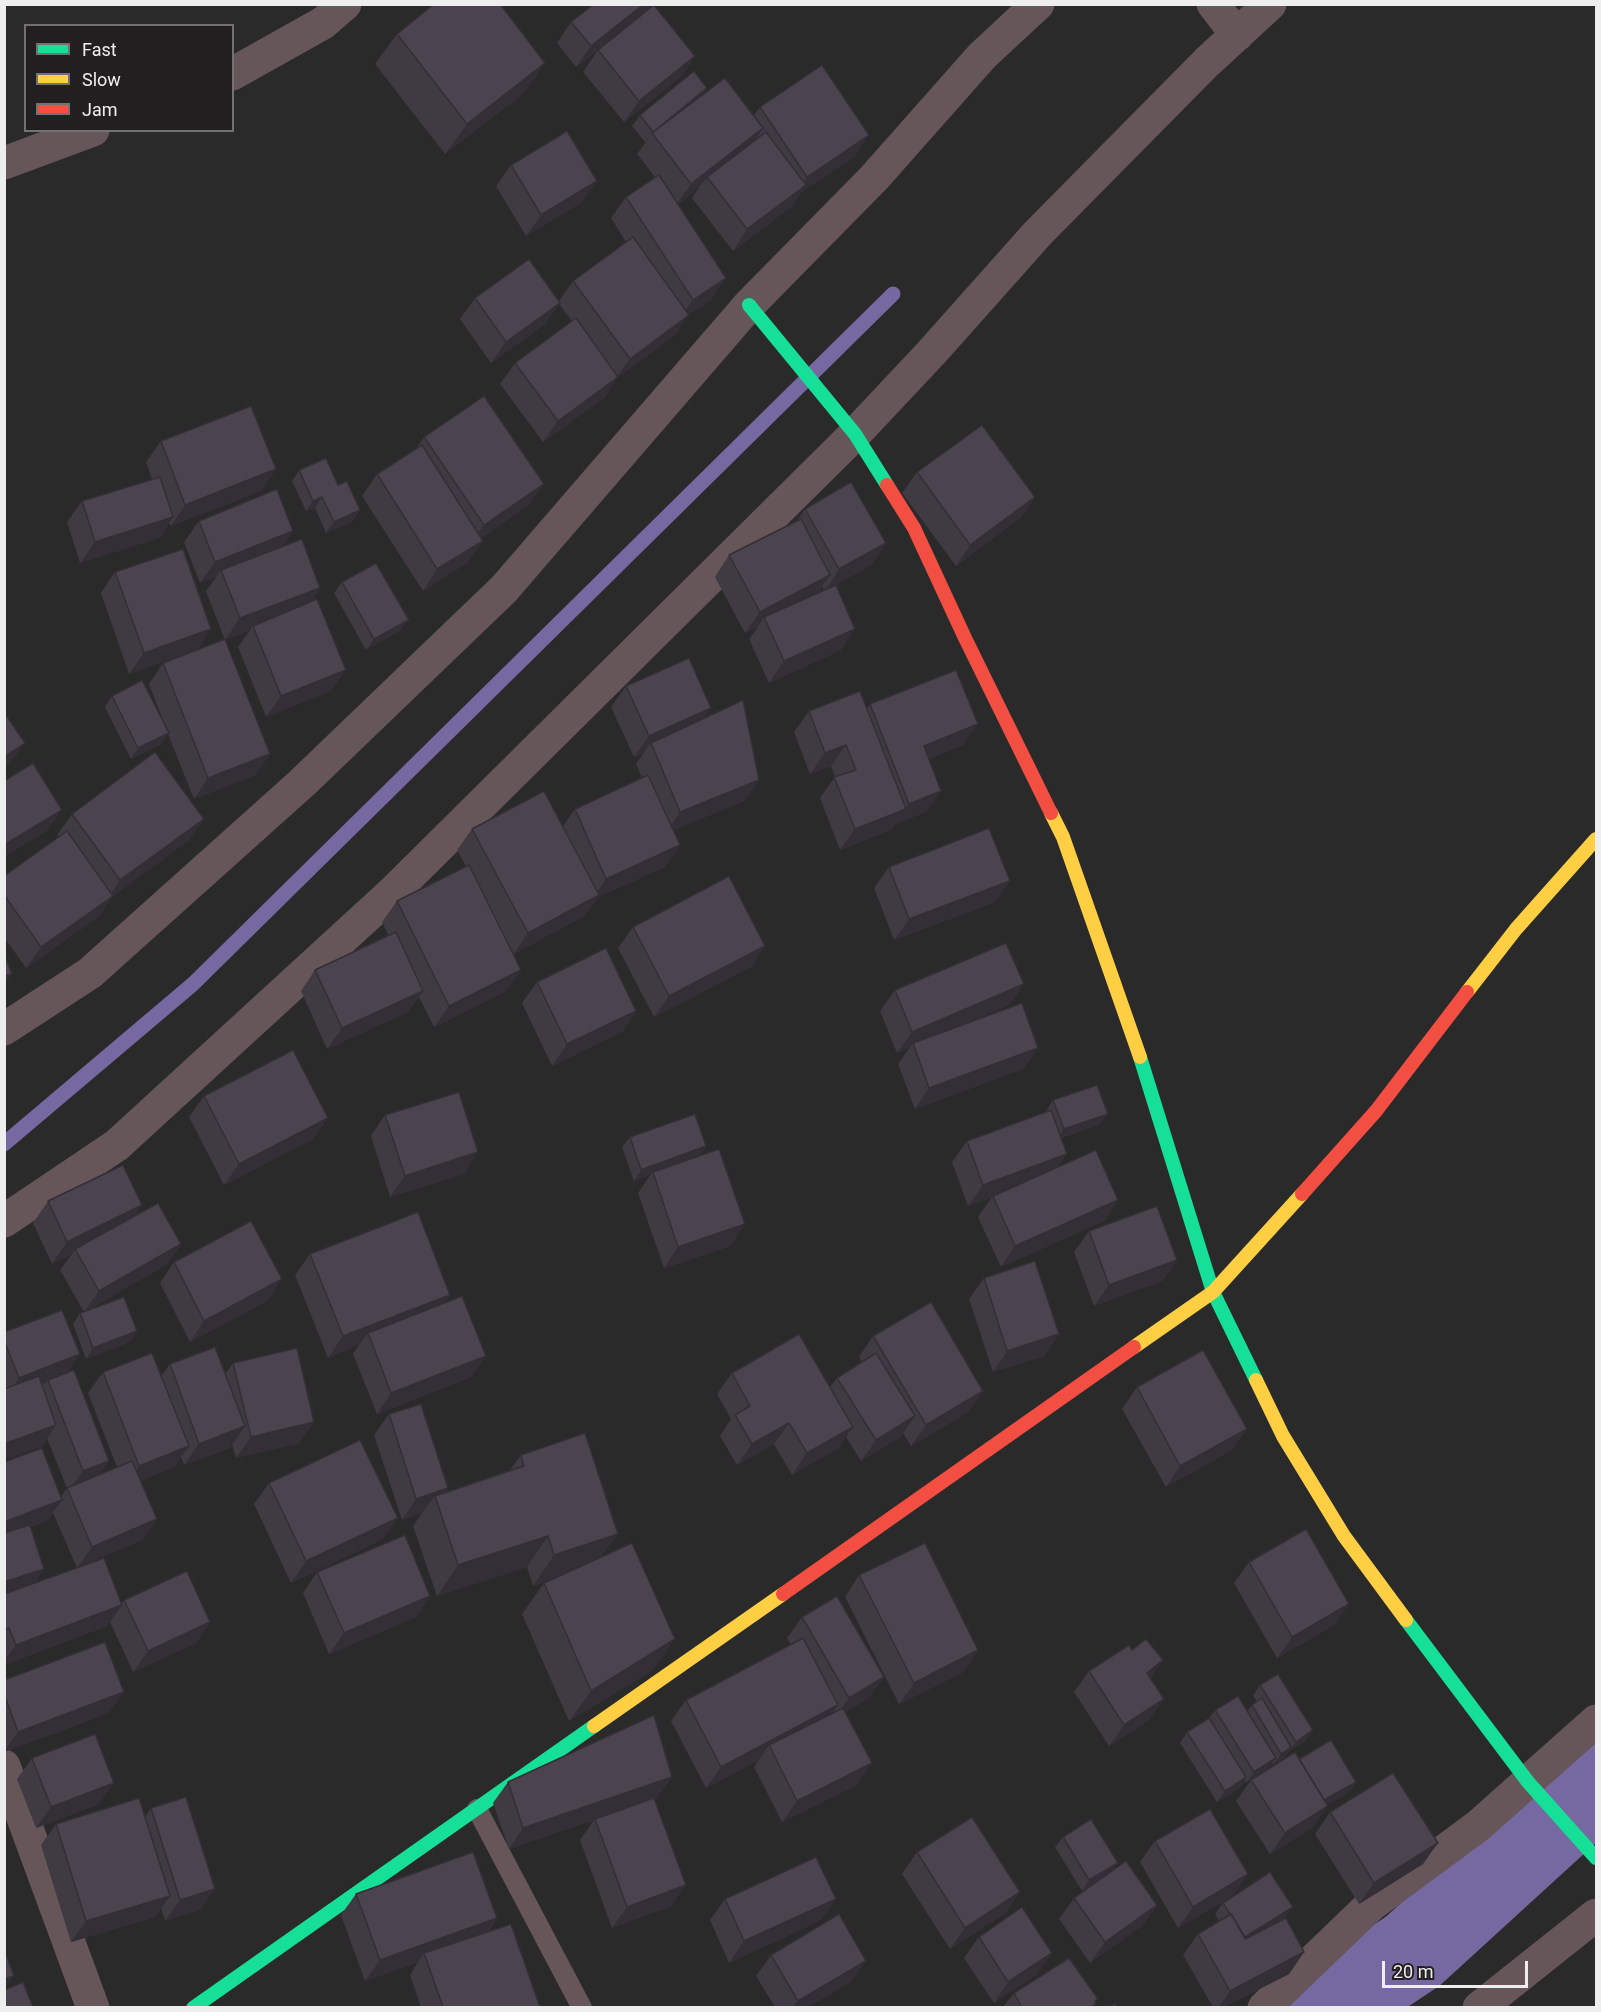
<!DOCTYPE html>
<style>
body{margin:0}
#map{position:relative;width:1601px;height:2012px;overflow:hidden;background:#2a2a2a;font-family:Roboto,sans-serif}
canvas{display:block}
.frame{position:absolute;inset:0;border:6px solid #efeeef;pointer-events:none}
.legend{position:absolute;left:24px;top:24px;width:210px;height:108px;box-sizing:border-box;background:#211f20;border:2px solid #737273;margin:0;padding:8px 10px;list-style:none;font-size:18px;color:#efeeef}
.legend li{display:flex;align-items:center;gap:12px;height:30px}
.legend b{width:30px;border:2px solid #737273}
.scale{position:absolute;left:1382px;top:1961px;width:146px;height:27px;box-sizing:border-box;border:3px solid #efeeef;border-top:0;padding-left:8px;font-size:18px;line-height:21px;white-space:nowrap;color:#efeeef;-webkit-text-stroke:4px #211f20;paint-order:stroke}
</style>
<div id="map">
<canvas width="1601" height="2012"></canvas>
<div class="frame"></div>
<ul class="legend">
<li><b style="height:8px;background:#16e098"></b>Fast</li>
<li><b style="height:8px;background:#ffcf43"></b>Slow</li>
<li><b style="height:8px;background:#f24e42"></b>Jam</li>
</ul>
<div class="scale">20 m</div>
</div>
<script>
const context = document.querySelector('canvas').getContext('2d');
context.lineJoin = 'round';
function strokePath(path, color, width, dash) {
  context.strokeStyle = color;
  context.lineWidth = width;
  context.lineCap = dash ? 'butt' : 'round';
  context.setLineDash(dash || []);
  context.stroke(path);
}
function fill(path, color) {
  context.fillStyle = color;
  context.fill(path, 'evenodd');
}
strokePath(new Path2D(`
 M4,1144l189,-160 700,-690`), '#7669a1', 15);
strokePath(new Path2D(`
 M1328,2008l85,-57 183,-167`), '#7669a1', 87);
strokePath(new Path2D(`
 M477,1809l105,199`), '#66565a', 20);
strokePath(new Path2D(`
 M1213,4l24,31
 M232,74l91,-51 22,-19
 M4,163l89,-33
 M4,1029l86,-56 212,-190 202,-194 245,-284 125,-127 108,-122 56,-52
 M4,1221l113,-76 275,-252 463,-459 77,-82 106,-119 169,-171 63,-58
 M4,1766l89,242
 M1264,2008l107,-103 107,-79 118,-105
 M1479,2008l117,-93`), '#66565a', 33);
strokePath(new Path2D(`
 M749,305l106,129 32,51
 M1140,1057l73,235 43,88
 M1406,1620l122,162 68,76
 M193,2008l401,-282`), '#16e098', 14);
strokePath(new Path2D(`
 M1051,813l12,24 77,220
 M1467,992l49,-63 80,-90
 M1134,1347l79,-55 89,-98
 M1256,1380l27,56 61,100 62,84
 M594,1726l189,-132`), '#ffcf43', 14);
strokePath(new Path2D(`
 M887,485l27,43 51,110 86,175
 M1302,1194l74,-83 91,-119
 M783,1594l351,-247`), '#f24e42', 14);
fill(new Path2D(`
 M594,4h62l-1,2 40,50 -14,21 -57,45 -41,-50 15,-22 22,-17 -44,34 -19,-24 14,-21z
 M397,34l148,29 -21,30 -79,61 -70,-90z
 M707,88l-6,9 53,18 6,-8 95,49 -54,36 -9,14 -59,45 -41,-53 8,-12 -22,18 33,96 -22,14 -15,22 -57,42 -13,20 -61,44 -43,-58 15,-21 57,-42 -13,-17 -14,20 -54,39 -31,-44 15,-21 84,3 14,-20 53,-39 -15,-24 15,-21 29,-20 -18,-23 9,-12h-1l-13,-16 8,-11z
 M511,165l71,37 -56,34 -30,-50z
 M424,437l105,68 -48,33 -13,24 -45,29 -61,-95 15,-22 38,-24z
 M161,441l100,50 -90,35 -2,-3 -10,15 -79,25 -13,-41 15,-21 70,-22 -6,-17z
 M299,470l39,15 22,25 -7,11 -27,12 -11,-25 -9,3 -14,-30z
 M917,472l118,25 -15,21 -64,48 -54,-73z
 M805,509l81,34 -15,22 -41,23 11,62 -72,33 -20,-44 9,-12 -13,6 -30,-56 14,-22 68,-34zM822,586l2,4 -7,3z
 M199,521l94,10 -11,16 38,41 -9,14 20,89 -65,26 -28,-70 12,-17 -25,10 -19,-49 10,-14 -16,6 -16,-41z
 M115,572l96,57 -14,21 73,104 -15,21 -61,24 -26,-65 -7,10 -30,15 -26,-52 7,-11 52,27 -15,-39 14,-21 32,-13 -66,24 -28,-81z
 M342,582l59,48 -35,20 -32,-57z
 M626,686l78,32 55,62 -15,21 -71,29 7,15 -15,22 -67,30 -14,19 -71,38 -7,37 -72,36 -15,-30 -11,15 -81,37 -26,-58 14,-21 74,-34 -7,-14 15,-21 69,-35 -9,-16 15,-21 91,-3 12,-17 67,-31 -6,-14 8,-12 -10,5 -23,-50z
 M870,704l93,41 -34,14 -3,53 -31,12 -4,6 -51,20 -20,-52 15,-21 -4,-11 -21,8 -16,-42 15,-21 58,-3z
 M72,814l117,26 -77,57 -14,20 -72,51 -22,-31v-61l55,-39 -2,-2z
 M889,867l106,35 -101,38 -20,-52z
 M633,927l132,19 -14,21 -97,50 -36,-69z
 M537,982l99,29 -14,21 -70,34 -30,-63z
 M1024,984l-15,21 -48,20 77,23 -15,21 -108,40 -17,-45 12,-17 -13,6 -17,-42 15,-21z
 M204,1096l124,22 -15,21 -89,46 -35,-68z
 M1053,1100l47,24 -39,14 -3,29 60,33 -14,21 -103,46 -23,-50 14,-20 -24,9 -16,-44 15,-21 79,-29v-1z
 M385,1115l93,37 -14,22 -74,23 -19,-61z
 M630,1137l76,9 -7,10 46,68 -15,22 -66,22 -26,-75 13,-19 -17,7 -12,-34z
 M48,1201l94,4 -7,10 46,29 -15,21 -82,47 46,30 -44,17 -13,-35 7,-11 4,-1 -24,-42 12,-16 -20,10 -19,-41z
 M1089,1231l88,29 -15,21 -68,25 -20,-54z
 M310,1254l135,49 41,53 -15,21 -94,37 -24,-60 6,-9 -31,13 -33,-83z
 M174,1262l108,17 -15,22 -77,41 -30,-59z
 M984,1278l75,56 -15,22 -51,16 -24,-73z
 M4,1332l76,22 -13,18 33,102 17,-7 -29,-74 15,-21 58,4 9,-12 55,10 8,-11 66,80 -63,15 -4,-14 -2,4 -46,17 -3,-8 -7,10 -34,14 17,38 -15,21 -64,27 43,37 3,-4 86,22 -14,21 -63,29 -23,-50 -3,4 -103,39v-203l57,35 6,-9 -20,-50 -5,8 -38,14zM53,1513l24,55 -43,16 10,-15 -13,-42 16,-6z
 M873,1336l110,55 -15,21 -57,34 -8,-13 -2,4 -40,24 -15,-24 -8,11 -46,27 -18,-31 -37,21 -17,-29 11,-17 -14,-25 15,-21 98,14 7,-9 25,-16 -3,-5z
 M1137,1387l110,42 -15,21 -66,37 -44,-78z
 M389,1414l59,74 -2,4 64,-22 11,-15 81,102 51,113 -84,51 -47,-107 22,-31 8,-4 -19,7 -6,-19 -90,29 -24,-70 9,-13 -20,7 -28,-85z
 M269,1483l114,56 -92,44 -37,-79z
 M1249,1562l85,63 -57,33 -43,-75z
 M317,1572l113,24 -14,21 -87,37 -26,-61z
 M859,1575l119,75 -15,22 -64,32 -54,-107z
 M802,1617l67,81 -23,14 11,73 -75,37 -28,-55 4,-6 -52,27 -35,-67 15,-21 105,-55 -4,-7z
 M1089,1671l62,7 -2,42 -40,26 -35,-54z
 M4,1680l105,33 -105,39z
 M1260,1685l53,45 -8,11 -17,11 -4,6 -11,7 -1,-2 -4,6 -22,14 -1,-3 -6,8 -22,14 -37,-59 7,-11 22,-14 6,-8 32,2 5,-7 5,-3 -4,-6z
 M32,1758l67,46 -63,24 -19,-49z
 M1299,1759l57,23 -8,11 -21,12 -14,22 -43,27 -34,-53 15,-21z
 M672,1777l-15,21 -2,1 16,107 -59,22 -32,-88 14,-20 -85,29 -16,-46 15,-21z
 M151,1808l49,102 -35,11 -4,-13 -6,9 -84,25 -30,-97 15,-21 89,-7z
 M1330,1812l93,52 -64,40 -44,-70z
 M1063,1837l50,34 44,34 -15,21 -52,37 -31,-44 15,-21 21,-15 -13,8 -27,-44z
 M1155,1841l78,55 -55,32 -38,-66z
 M917,1852l89,61 -56,36 -48,-75z
 M356,1894l141,24 -9,14 52,75h-119l-11,-32 8,-13 -53,19 -24,-66z
 M725,1899l96,21 -92,43 -19,-43z
 M1223,1903l62,14 -5,4 24,31 -15,22 -65,33h-11l-30,-52 15,-21 21,-13 -4,-7z
 M979,1937l58,37 -43,29 -30,-45z
 M771,1955l80,27 -44,25h-32l-19,-31z
 M1014,1993l82,10 -2,4h-91z`), '#403a42');
fill(new Path2D(`
 M644,4h12l-80,63 15,-21z
 M695,56l-14,21 -57,45 15,-21z
 M545,63l-21,30 -79,61 22,-30z
 M707,88l-8,11 -47,34 -7,9 8,-10z
 M763,128l-14,21 -42,28 -7,9 -24,19 15,-21z
 M869,135l-14,21 -54,36 -9,14 -59,45 14,-22 49,-36 11,-16z
 M597,181l-15,21 -56,34 15,-21z
 M726,278l-15,22 -33,21 15,-21z
 M560,303l-15,21 -54,39 15,-21z
 M689,315l-15,21 -57,42 -13,20 -61,44 15,-21 58,-43 14,-19z
 M276,469l-15,22 -90,35 14,-21z
 M544,484l-15,21 -60,41 15,-21z
 M322,497l-7,11 -9,3 7,-10z
 M1035,497l-15,21 -64,48 14,-21z
 M360,510l-7,11 -27,12 8,-11z
 M173,517l-14,21 -79,25 15,-21z
 M293,531l-15,21 -57,18 -5,7 -16,6 15,-21z
 M483,541l-15,21 -45,29 14,-22z
 M886,543l-15,22 -46,26 14,-22z
 M830,575l-15,21 -51,21 -6,10 -13,6 15,-21z
 M320,588l-14,21 -53,17 -3,4 -25,10 15,-22z
 M409,620l-8,10 -35,20 8,-11z
 M211,629l-14,21 -68,24 15,-21z
 M855,629l-14,21 -72,33 15,-22z
 M346,670l-15,21 -65,26 15,-21z
 M711,708l-15,21 -45,14 -7,9 -10,5 15,-21z
 M978,724l-15,21 -54,22 15,-21z
 M169,733l-8,11 -30,15 7,-11z
 M25,743l-15,21 -6,4v-11z
 M846,745l-15,21 -21,8 15,-21z
 M270,754l-15,21 -61,24 14,-21z
 M759,780l-15,21 -79,33 15,-22z
 M941,791l-15,21 -31,12 -4,6 -51,20 15,-21 50,-20 4,-5z
 M62,810l-15,21 -43,26v-12z
 M204,819l-15,21 -77,57 -14,20 -72,51 15,-21 66,-47 13,-20z
 M680,845l-15,22 -67,30 -14,19 -71,39 15,-22 64,-34 14,-20z
 M1010,881l-15,21 -101,38 15,-21z
 M765,946l-14,21 -97,50 15,-21z
 M521,970l-15,21 -72,36 15,-21z
 M12,974l-8,10v-8z
 M1024,984l-15,21 -95,41 -1,-3 -3,4 -13,6 15,-21z
 M423,991l-15,21 -81,37 15,-21z
 M636,1011l-14,21 -70,34 15,-22z
 M1038,1048l-15,21 -108,40 14,-21z
 M1108,1114l-8,10 -44,15 8,-10z
 M328,1118l-15,21 -89,46 15,-21z
 M706,1146l-7,11 -46,15 -2,2 -17,7 7,-11z
 M478,1152l-14,22 -74,23 15,-21z
 M1067,1154l-15,21 -84,31 15,-21z
 M1118,1200l-14,21 -103,46 14,-21z
 M142,1205l-14,21 -53,23 -3,5 -20,10 15,-22z
 M745,1224l-15,22 -66,22 14,-21z
 M181,1244l-15,21 -82,47 15,-21z
 M1177,1260l-15,21 -68,25 15,-21z
 M282,1279l-15,22 -77,41 14,-21z
 M450,1295l-14,21 -68,17 -9,12 -31,13 15,-22z
 M137,1331l-7,11 -44,17 7,-11z
 M1059,1334l-15,22 -51,16 14,-21z
 M80,1354l-15,22 -17,4 -3,3 -41,16 15,-21z
 M486,1356l-15,21 -94,37 14,-21z
 M983,1391l-15,21 -57,34 15,-21z
 M915,1416l-14,21 -40,24 15,-21z
 M314,1422l-15,21 -63,15 15,-21z
 M789,1423l-15,21 -37,21 15,-21z
 M56,1425l-14,21 -38,14v-16z
 M245,1426l-15,22 -46,17 15,-21z
 M853,1427l-15,21 -46,27 15,-22z
 M1247,1429l-15,21 -66,37 14,-21z
 M189,1446l-15,21 -49,20 14,-21z
 M109,1461l-15,21 -26,10 15,-21z
 M448,1488l-11,16 -2,-8 -13,17 -20,7 14,-21z
 M62,1500l-15,21 -43,16v-15z
 M398,1518l-15,21 -92,44 15,-22z
 M157,1519l-15,21 -65,28 15,-21z
 M618,1534l-22,30 -63,22 21,-31z
 M548,1536l-21,31 -90,29 21,-31z
 M44,1569l-15,21 -25,8v-16z
 M430,1596l-14,21 -87,37 15,-21z
 M1349,1604l-15,21 -57,33 15,-21z
 M122,1605l-15,21 -103,39v-4l12,-16z
 M210,1622l-14,21 -63,29 15,-21z
 M675,1639l-22,31 -84,51 22,-30z
 M978,1650l-15,22 -64,32 15,-21z
 M1163,1660l-14,21 -2,-8z
 M884,1677l-15,21 -35,21 15,-21z
 M124,1692l-15,21 -105,39 14,-20z
 M1164,1699l-15,21 -40,26 15,-21z
 M838,1705l-14,21 -55,19 -11,16 -52,27 15,-21z
 M1313,1730l-8,11 -17,11 8,-10z
 M1291,1747l-7,11 -11,7 8,-11z
 M1276,1758l-8,11 -22,14 8,-11z
 M872,1763l-15,22 -75,37 15,-21z
 M672,1777l-15,21 -148,51 14,-21z
 M1246,1777l-7,11 -22,14 8,-11z
 M1356,1782l-8,11 -34,20 7,-11z
 M114,1783l-15,21 -63,24 15,-21z
 M1328,1806l-15,21 -43,27 15,-21z
 M1438,1843l-15,21 -64,40 15,-21z
 M1118,1863l-8,11 -28,17 7,-11z
 M1248,1874l-15,22 -55,32 15,-21z
 M686,1885l-15,21 -59,22 15,-21z
 M215,1889l-15,21 -35,11 15,-21z
 M1020,1892l-14,21 -56,36 15,-21z
 M170,1896l-15,21 -84,25 15,-21z
 M836,1899l-15,21 -92,43 15,-22z
 M1157,1905l-15,21 -52,37 15,-21z
 M1293,1907l-8,10 -48,31 8,-10z
 M497,1918l-15,21 -58,14 -6,9 -53,19 15,-21z
 M1304,1952l-15,22 -65,33h-5l11,-16z
 M1052,1953l-15,21 -43,29 14,-21z
 M866,1961l-15,21 -44,25h-14l5,-6z
 M14,1976l-10,13v-10z`), '#342f36');
const building = new Path2D(`
 M434,4h66l45,59 -78,61 -70,-90z
 M594,4h50l-53,42 -20,-24z
 M654,5l41,51 -56,45 -41,-51z
 M822,65l47,70 -62,42 -47,-70z
 M694,71l13,17 -54,44 -13,-17z
 M725,78l38,50 -72,56 -39,-51z
 M567,131l30,50 -56,34 -30,-50z
 M766,132l40,53 -59,44 -40,-52z
 M659,175l67,103 -33,22 -67,-103z
 M633,237l56,78 -59,44 -57,-78z
 M529,259l31,44 -54,39 -31,-44z
 M576,318l42,59 -60,44 -43,-58z
 M484,396l60,88 -60,41 -60,-88z
 M251,406l25,63 -91,36 -24,-64z
 M982,425l53,72 -65,48 -53,-73z
 M422,445l61,96 -46,28 -60,-95z
 M326,458l12,27 9,-4 13,29 -26,12 -12,-25 -9,4 -14,-31z
 M160,477l13,40 -78,25 -13,-41z
 M851,482l35,61 -47,26 -34,-60z
 M277,489l16,42 -78,31 -16,-41z
 M801,519l29,56 -70,37 -31,-57z
 M302,539l18,49 -80,30 -19,-48z
 M183,549l28,80 -67,24 -29,-81z
 M376,563l33,57 -35,19 -32,-57z
 M836,585l19,44 -71,32 -20,-44z
 M317,599l29,71 -65,26 -28,-70z
 M225,639l45,115 -62,24 -45,-115z
 M689,658l22,50 -62,28 -23,-50z
 M956,670l22,54 -54,22 17,45 -32,13 -39,-100z
 M142,680l27,53 -31,15 -26,-52z
 M860,691l46,118 -51,20 -21,-52 22,-7 -10,-25 -21,8 -16,-42z
 M743,700l16,80 -79,32 -29,-69z
 M4,712l21,31 -21,14z
 M155,752l49,67 -84,61 -48,-66z
 M33,763l29,47 -58,35v-64z
 M648,775l32,70 -74,34 -31,-70z
 M544,791l55,104 -71,38 -56,-104z
 M989,828l21,53 -101,38 -20,-52z
 M67,831l46,65 -72,51 -37,-52v-19z
 M469,865l52,105 -72,36 -52,-105z
 M729,876l36,70 -96,50 -36,-69z
 M396,932l27,59 -81,37 -27,-58z
 M1006,943l18,41 -112,48 -17,-42z
 M606,948l30,63 -69,33 -30,-62z
 M4,953l8,21 -8,2z
 M1022,1003l16,45 -109,40 -16,-45z
 M293,1050l35,68 -89,46 -35,-68z
 M1097,1085l11,29 -44,15 -11,-29z
 M459,1092l19,60 -73,24 -20,-61z
 M1051,1110l16,44 -84,31 -16,-44z
 M695,1114l11,32 -65,24 -11,-33z
 M719,1149l26,75 -67,23 -25,-75z
 M1096,1150l22,50 -103,46 -22,-50z
 M123,1165l19,40 -75,37 -19,-41z
 M158,1203l23,41 -82,47 -24,-42z
 M1157,1206l20,54 -68,25 -20,-54z
 M418,1212l32,83 -107,41 -33,-82z
 M251,1221l31,58 -78,42 -30,-59z
 M1035,1261l24,73 -52,17 -23,-73z
 M462,1296l24,60 -95,37 -23,-60z
 M124,1297l13,34 -44,17 -13,-35z
 M931,1302l52,89 -57,34 -53,-89z
 M62,1310l18,44 -61,24 -15,-38v-8z
 M799,1334l54,93 -46,26 -18,-30 -37,21 -17,-29 15,-9 -18,-33z
 M215,1347l30,79 -46,18 -29,-80z
 M297,1348l17,74 -63,15 -18,-74z
 M1203,1350l44,79 -67,37 -43,-79z
 M152,1353l37,93 -50,20 -36,-94z
 M876,1353l39,63 -39,24 -39,-62z
 M74,1370l35,91 -26,10 -35,-91z
 M39,1376l17,49 -52,19v-55z
 M421,1404l27,84 -32,11 -27,-85z
 M585,1433l33,101 -64,21 -6,-19 -90,29 -23,-69 89,-30 -3,-11z
 M360,1440l38,78 -92,43 -37,-78z
 M42,1448l20,52 -58,22v-60z
 M132,1461l25,58 -65,28 -25,-59z
 M30,1525l14,44 -40,13v-49z
 M1306,1529l43,75 -57,33 -43,-75z
 M405,1535l25,61 -86,37 -27,-61z
 M632,1543l43,96 -84,52 -47,-108z
 M925,1543l53,107 -64,33 -55,-108z
 M104,1558l18,47 -106,40 -7,-17 -5,2v-36z
 M187,1571l23,51 -62,29 -24,-51z
 M837,1596l47,81 -35,21 -47,-81z
 M803,1638l35,67 -117,62 -35,-67z
 M1146,1639l17,21 -16,13 17,26 -40,26 -35,-54 40,-26 3,5z
 M105,1642l19,50 -106,40 -14,-38v-14z
 M1278,1674l35,56 -17,12 -36,-57z
 M1238,1696l38,62 -22,14 -39,-62z
 M1262,1698l29,49 -10,7 -29,-49z
 M843,1708l29,55 -75,38 -28,-56z
 M654,1715l18,62 -149,51 -15,-46z
 M1209,1718l37,59 -21,14 -38,-59z
 M95,1734l19,49 -63,24 -19,-49z
 M1331,1740l25,42 -32,18 -25,-41z
 M1295,1752l33,54 -43,27 -34,-53z
 M1393,1773l45,70 -64,40 -44,-71z
 M186,1797l29,92 -35,11 -29,-92z
 M139,1798l31,98 -84,25 -30,-97z
 M654,1798l32,87 -59,22 -32,-88z
 M1210,1809l38,65 -55,33 -38,-66z
 M972,1817l48,75 -55,36 -48,-76z
 M1091,1819l27,44 -29,17 -26,-43z
 M473,1852l24,66 -117,42 -24,-66z
 M816,1857l20,42 -92,42 -19,-42z
 M1126,1861l31,44 -52,37 -31,-44z
 M1270,1872l23,35 -48,30 -14,-23h-1l-7,-11z
 M1022,1907l30,46 -44,29 -29,-45z
 M839,1914l27,47 -68,40 -27,-46z
 M1231,1914l14,25 41,-21 18,34 -74,39 -32,-57z
 M511,1924l29,83h-97l-19,-54z
 M4,1949l10,27 -10,3z
 M1069,1958l29,41 -3,2 1,3 -6,3h-72l3,-1 -7,-13z
 M23,1982l10,25h-29v-17z
 M1115,2004l2,3h-8z`);
fill(building, '#4b434d');
strokePath(building, '#342f36', 1.5);
</script>
